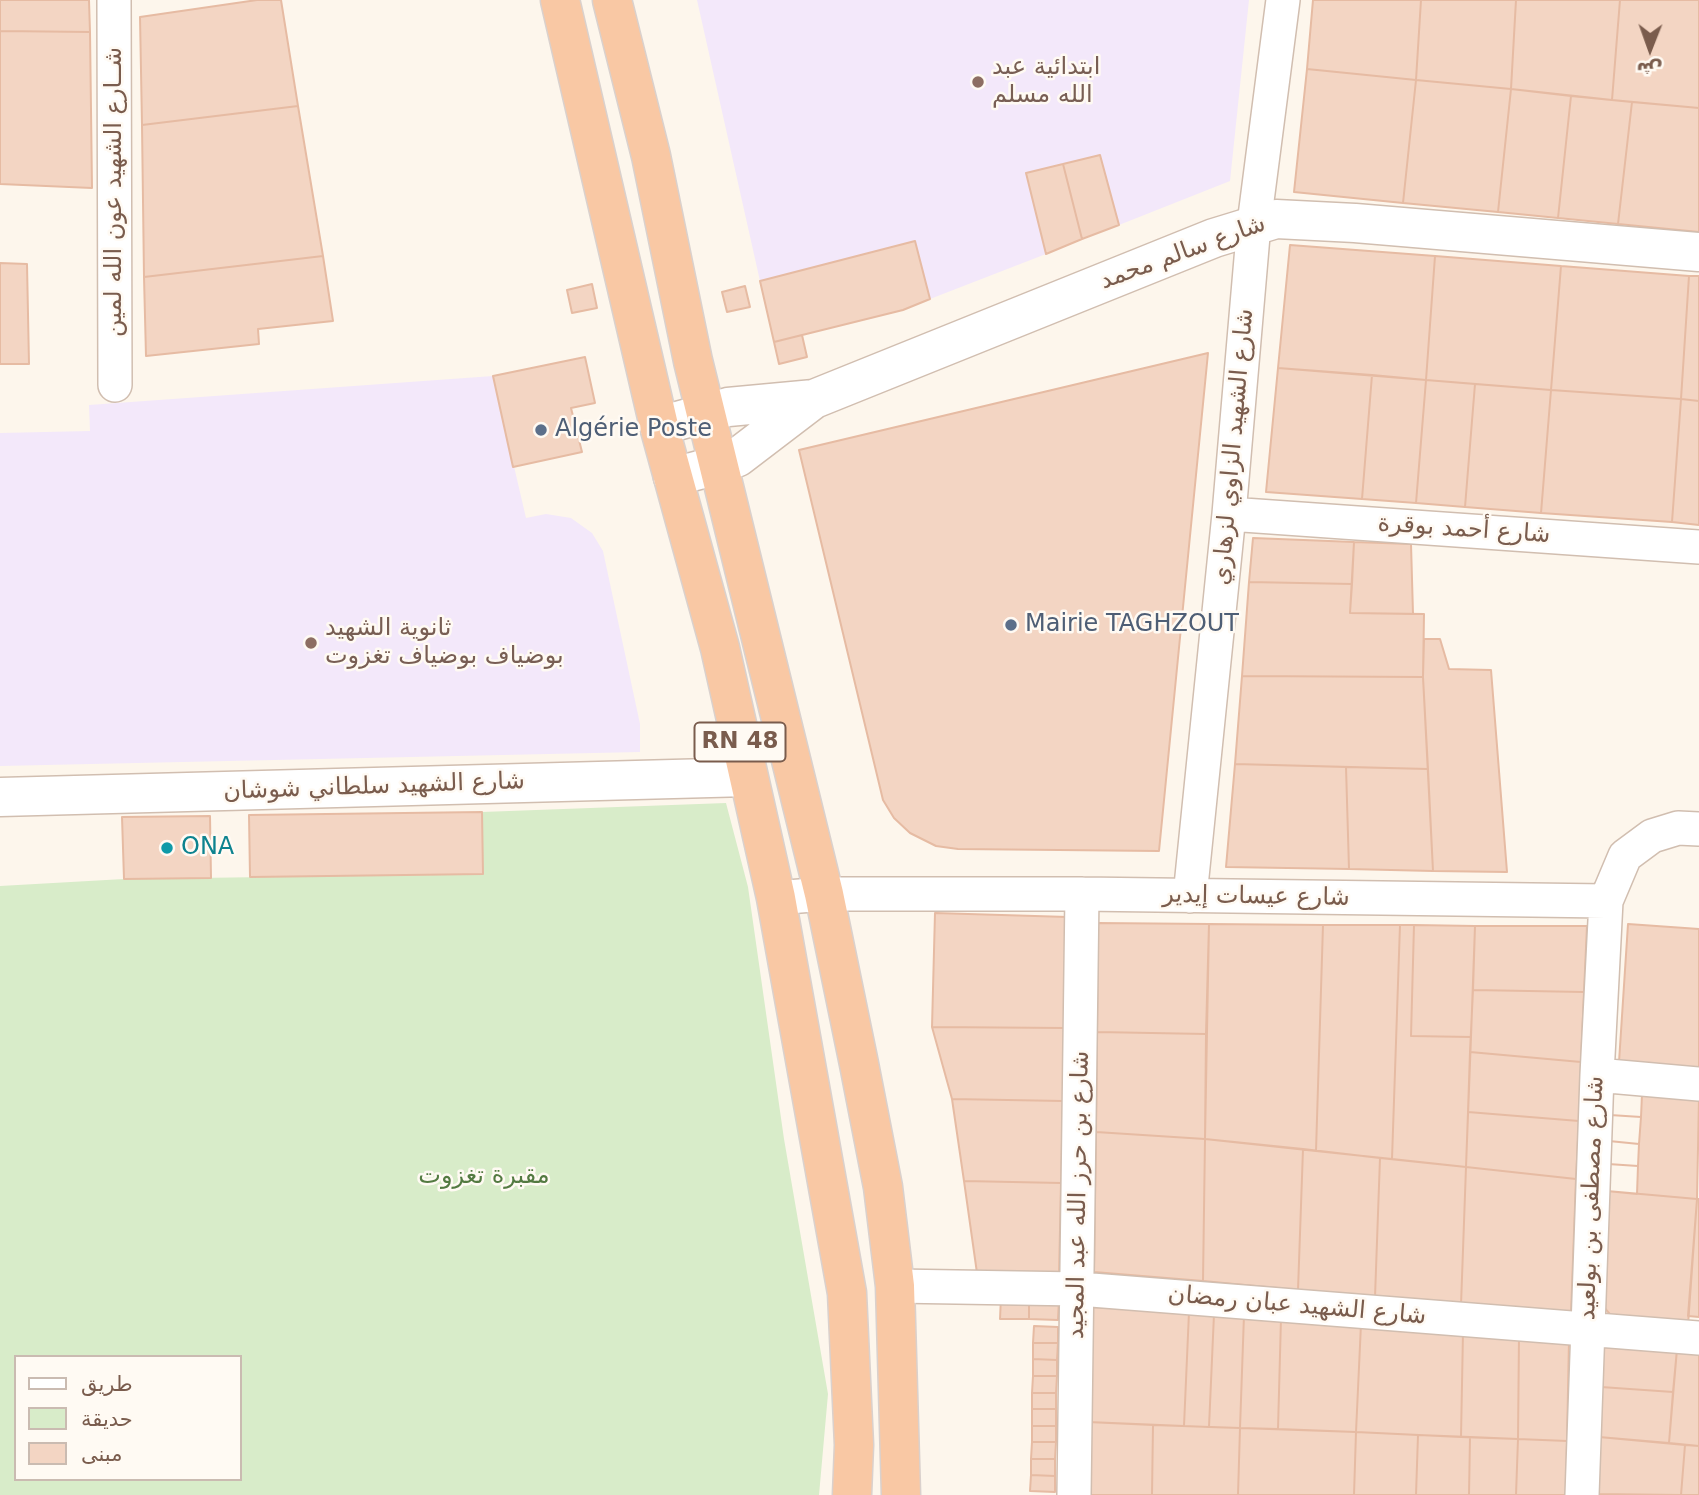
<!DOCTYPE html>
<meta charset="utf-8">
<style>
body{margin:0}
#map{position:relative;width:1699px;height:1495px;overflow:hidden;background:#fdf6ec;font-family:"DejaVu Sans",Vazirmatn,sans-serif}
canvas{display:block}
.legend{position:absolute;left:14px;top:1355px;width:228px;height:126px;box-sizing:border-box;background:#fffaf3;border:2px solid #cabbb1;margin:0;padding:9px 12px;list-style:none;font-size:21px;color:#7a5c4d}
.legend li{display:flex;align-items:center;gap:14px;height:35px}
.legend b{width:35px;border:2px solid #cabbb1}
.north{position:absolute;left:1615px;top:14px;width:70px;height:70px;-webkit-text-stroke:5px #fffaf3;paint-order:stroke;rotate:181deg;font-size:19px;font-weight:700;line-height:28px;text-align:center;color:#7a5c4d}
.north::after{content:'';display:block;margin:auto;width:24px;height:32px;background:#7a5c4d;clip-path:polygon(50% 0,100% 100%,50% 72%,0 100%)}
</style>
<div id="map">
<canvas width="1699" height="1495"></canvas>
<ul class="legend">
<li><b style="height:9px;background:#fff"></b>طريق</li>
<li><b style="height:19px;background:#d8ecc9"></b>حديقة</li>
<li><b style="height:19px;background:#f3d5c3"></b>مبنى</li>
</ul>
<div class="north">ش</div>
</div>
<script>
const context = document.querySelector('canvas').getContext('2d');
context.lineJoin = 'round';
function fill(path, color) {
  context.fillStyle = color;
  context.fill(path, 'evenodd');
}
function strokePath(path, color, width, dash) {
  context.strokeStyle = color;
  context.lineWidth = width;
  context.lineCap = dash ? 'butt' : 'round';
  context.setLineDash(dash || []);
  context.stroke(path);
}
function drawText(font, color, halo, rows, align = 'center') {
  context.font = font + ' "DejaVu Sans",Vazirmatn,sans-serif';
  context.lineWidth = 5;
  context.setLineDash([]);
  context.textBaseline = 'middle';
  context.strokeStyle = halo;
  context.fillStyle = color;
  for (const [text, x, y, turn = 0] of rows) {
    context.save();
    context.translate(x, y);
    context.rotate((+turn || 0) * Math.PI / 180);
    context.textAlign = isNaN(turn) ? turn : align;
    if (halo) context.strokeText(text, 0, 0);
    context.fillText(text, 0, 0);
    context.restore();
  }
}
fill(new Path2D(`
 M697,0h552l-19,181 -111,44 -19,-70 -74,18 20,81 -116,45 -15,-58 -155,40z
 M493,376l33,142 20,-4 25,4 21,15 11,18 37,173v28l-640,14v-333l90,-2 -1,-26z`), '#f3e8fa');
fill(new Path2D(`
 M726,803l22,84 36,252 44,255 -9,101h-819v-609l124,-7 358,-5v-62zM16,1357h224v122h-224z`), '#d8ecc9');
const building = new Path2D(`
 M0,0h89l1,32 -90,-1z
 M257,0h24l17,106 -156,19 -2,-108z
 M1313,0h108l-5,80 -109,-11z
 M1421,0h95l-5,89 -95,-9z
 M1516,0h104l-8,100 -101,-11z
 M1620,0h79v108l-87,-8z
 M0,31l90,1 2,156 -92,-4z
 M1307,69l109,11 -13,123 -109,-11z
 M1416,80l95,9 -13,123 -95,-9z
 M1511,89l60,7 -13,122 -60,-6z
 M1571,96l61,6 -14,122 -60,-6z
 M1632,102l67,6v124l-81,-8z
 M298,106l25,150 -179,21 -2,-152z
 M1100,155l19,70 -37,14 -19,-75z
 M1063,164l19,75 -36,15 -20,-81z
 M915,241l15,58 -27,11 -129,32 -14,-61z
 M1290,245l145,11 -9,124 -148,-12z
 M323,256l10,65 -75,8 1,15 -113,12 -2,-79z
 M1435,256l126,10 -10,124 -125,-10z
 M0,263l27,1 2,100h-29z
 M1561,266l128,10 -8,123 -130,-9z
 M1689,276h10v125l-18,-2z
 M592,284l5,24 -25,5 -5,-23z
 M745,286l5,21 -23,5 -5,-20z
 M802,335l5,22 -28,7 -5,-22z
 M1208,353l-49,498 -201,-2 -22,-3 -26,-13 -16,-15 -11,-18 -84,-350z
 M585,357l10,46 -24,5 11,44 -69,15 -20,-91z
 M1278,368l94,7 -10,124 -96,-7z
 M1372,375l54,5 -10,123 -54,-4z
 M1426,380l49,4 -10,123 -49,-4z
 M1475,384l76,6 -10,123 -76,-6z
 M1551,390l130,9 -9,123 -131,-9z
 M1681,399l18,2v124l-27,-3z
 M1253,538l101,4 -2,42 -103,-2z
 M1354,542l57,2 2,70 -63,-1z
 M1249,582l103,2 -2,29 74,1 -1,63 -181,-1z
 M1424,639h16l9,30 42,1 16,202 -74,-1 -10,-194z
 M1242,676l181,1 5,92 -193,-5z
 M1235,764l111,3 3,102 -123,-2z
 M1346,767l82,2 5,102 -84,-2z
 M482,812l1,62 -233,3 -1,-62z
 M210,816l1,62 -87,1 -2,-62z
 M935,913l133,4 -3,111 -133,-1z
 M1098,923l111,1 -3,110 -109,-2z
 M1209,924l114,1 -7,226 -111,-12z
 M1628,924l71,5v139l-80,-6z
 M1323,925h77l-8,234 -76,-8z
 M1400,925h14l-3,111 60,1 -5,130 -74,-8z
 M1414,925l61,1 -4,111 -60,-1z
 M1475,926h112l-3,66 -111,-2z
 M1473,990l111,2 -3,70 -111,-10z
 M932,1027l133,1 -2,73 -111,-2z
 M1097,1032l109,2 -1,105 -109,-7z
 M1470,1052l111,10 -2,59 -111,-9z
 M1611,1091l31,3 -1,23 -31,-2z
 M1611,1091l88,7 -2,101 -90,-8z
 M952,1099l111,2 -2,82 -97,-2z
 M1468,1112l111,9 -3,58 -110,-12z
 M1610,1115l31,2 -2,27 -30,-3z
 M1096,1132l109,7 -2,142 -109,-9z
 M1205,1139l98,10 -5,141 -95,-9z
 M1609,1141l30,3 -1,22 -30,-2z
 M1303,1149l77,9 -5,139 -77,-7z
 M1380,1158l86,9 -5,138 -86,-8z
 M1608,1164l30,2 -1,28 -30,-3z
 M1466,1167l110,12 -5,135 -110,-9z
 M964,1181l97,2 -2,94 -82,-4z
 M1607,1191l90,8 -9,126 -73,-5 -13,-15z
 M1697,1199h2v118l-11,-1z
 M1001,1297l28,1v21h-29z
 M1029,1298l30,1 -1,21 -29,-1z
 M1090,1307l99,5 -5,114 -96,-4z
 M1189,1312l25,2 -5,113 -25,-1z
 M1214,1314l30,1 -4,113 -31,-1z
 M1244,1315l37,3 -3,111 -38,-1z
 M1281,1318l80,6 -5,108 -78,-3z
 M1361,1324l102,8 -2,105 -105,-5z
 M1034,1326l24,1v16h-25z
 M1463,1332l56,4 -1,103 -57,-2z
 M1519,1336l50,4 -2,101 -49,-2z
 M1033,1343h25l-1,17 -24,-1z
 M1603,1344l74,5 -4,43 -72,-5z
 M1677,1349l22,2v95l-30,-3z
 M1033,1359l24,1v16h-24z
 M1033,1376h24l-1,17h-24z
 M1601,1387l72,5 -4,51 -70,-6z
 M1032,1393h24v16h-24z
 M1032,1409h24v17h-24z
 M1088,1422l65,3 -1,70h-65z
 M1153,1425l87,3 -2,67h-86z
 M1032,1426h24v16h-24z
 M1240,1428l116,4 -2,63h-116z
 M1356,1432l62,3 -2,60h-62z
 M1418,1435l52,2 -1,58h-53z
 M1470,1437l48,2 -2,56h-47z
 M1599,1437l86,8 -4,50 -85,-1z
 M1518,1439l49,2 -1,54h-50z
 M1032,1442h24l-1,17h-24z
 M1685,1445l14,1v49h-18z
 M1031,1459h24v17l-24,-1z
 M1031,1475l24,1v16l-25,-1z`);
fill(building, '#f3d5c3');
strokePath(building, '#e6bba3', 2);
const minor = new Path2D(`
 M114,0l1,385
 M1229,514l470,33
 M1190,896l39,-382 25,-290 29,-224
 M776,898l48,-4h258l524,7 19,-45 27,-20 26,-8 21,1
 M1597,1075l102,9
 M895,1286l184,3 620,49
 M1074,1495l8,-601
 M1582,1495l15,-420 9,-174`);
const tertiary = new Path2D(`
 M659,426l69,-19 86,-8
 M673,477l45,-12 20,-8 76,-58 400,-161 62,-19 79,4 344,29
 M0,797l748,-20`);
const trunk = new Path2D(`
 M560,0l99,426 61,222 56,250 71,395 7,152 -2,50
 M612,0l39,156 42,205 131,533 35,170 24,123 12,99 6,209`);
strokePath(minor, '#d1beb0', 36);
strokePath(tertiary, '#d1beb0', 41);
strokePath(trunk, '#dad1cd', 41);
strokePath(minor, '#fff', 33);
strokePath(tertiary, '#fff', 38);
strokePath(trunk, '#f9c8a4', 38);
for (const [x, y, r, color] of [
 [978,82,7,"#8d6e63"],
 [541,430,7,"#5c6f8a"],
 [1011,625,7,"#5c6f8a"],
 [311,643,7,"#8d6e63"],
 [167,848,7,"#0f9aa8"]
]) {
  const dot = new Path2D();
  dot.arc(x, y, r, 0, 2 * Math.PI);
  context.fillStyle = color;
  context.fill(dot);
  strokePath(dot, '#fffaf3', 2.5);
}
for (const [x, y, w] of [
 [740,742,91]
]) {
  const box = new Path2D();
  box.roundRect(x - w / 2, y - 19.5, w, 39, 5);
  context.fillStyle = '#fffaf3';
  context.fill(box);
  strokePath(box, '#7a5c4d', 2);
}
drawText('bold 23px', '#7a5c4d', null, [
 ["RN 48",740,742]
]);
drawText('24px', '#785e54', '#fffaf3', [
 ["ابتدائية عبد",992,68],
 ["الله مسلم",992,96],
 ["ثانوية الشهيد",325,629],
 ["بوضياف بوضياف تغزوت",325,657]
], 'left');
drawText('24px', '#7a5c4d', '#fffaf3', [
 ["شــارع الشهيد عون الله لمين",115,192,-90],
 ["شارع سالم محمد",1183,253,-20],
 ["شارع الشهيد الزاوي لزهاري",1234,447,-85],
 ["شارع أحمد بوقرة",1464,530,4],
 ["شارع الشهيد سلطاني شوشان",374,787,-2],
 ["شارع عيسات إيدير",1256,897,1],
 ["شارع بن حرز الله عبد المجيد",1079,1195,-89],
 ["شارع مصطفى بن بولعيد",1592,1198,-88],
 ["شارع الشهيد عبان رمضان",1297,1306,5]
]);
drawText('24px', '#4e5e75', '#fffaf3', [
 ["Algérie Poste",555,430],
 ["Mairie TAGHZOUT",1025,625]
], 'left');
drawText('24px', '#0d838f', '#fffaf3', [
 ["ONA",181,848]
], 'left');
drawText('24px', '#537a41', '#fffaf3', [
 ["مقبرة تغزوت",484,1177]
]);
</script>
